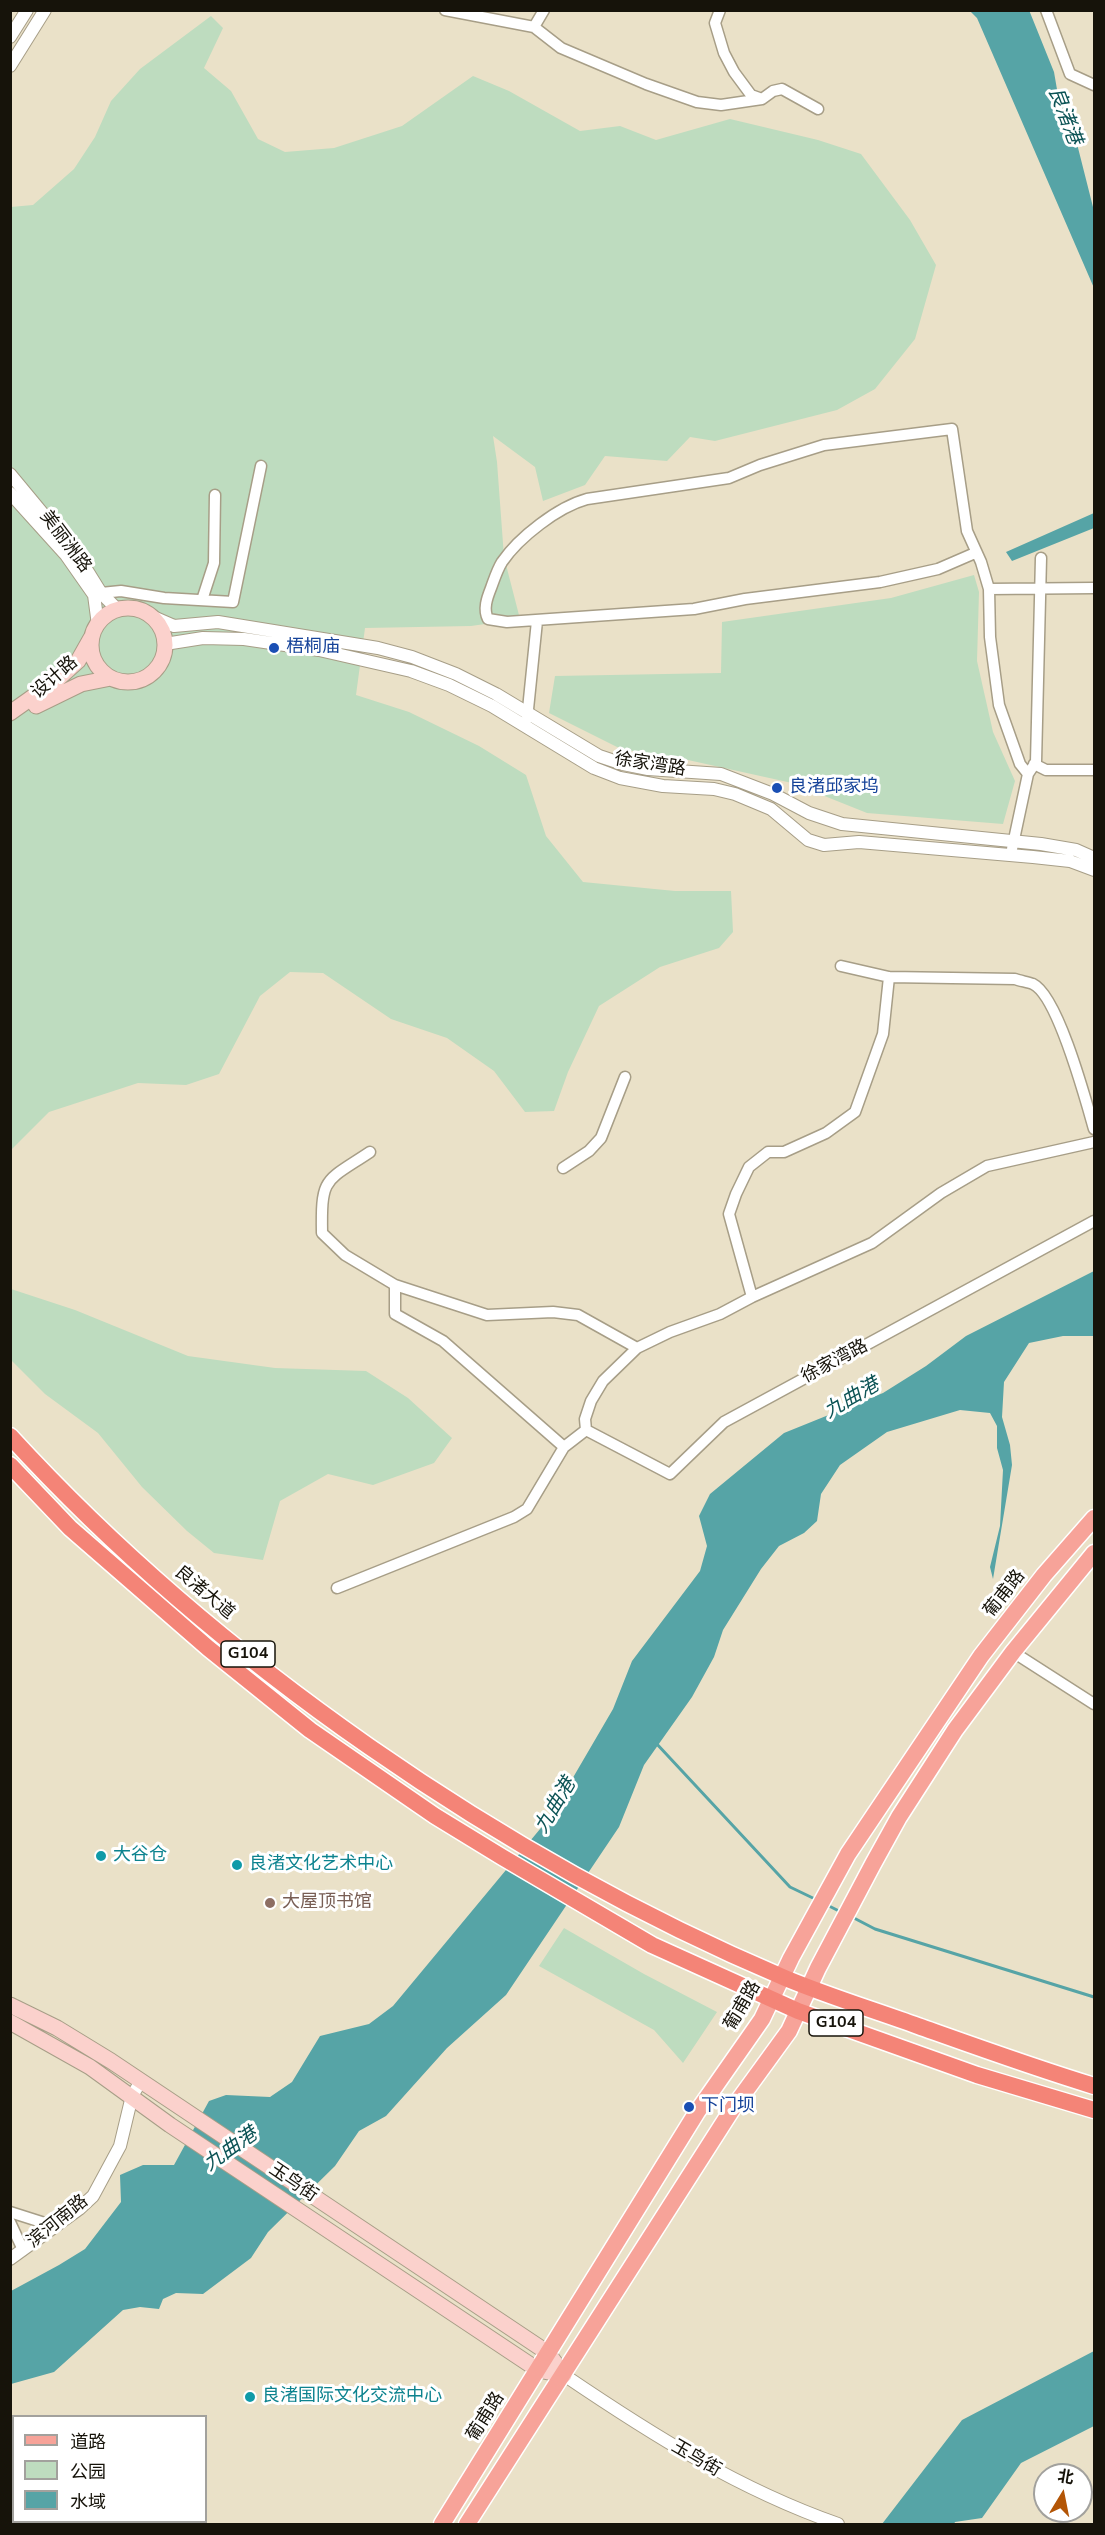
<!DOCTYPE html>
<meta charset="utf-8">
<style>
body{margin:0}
#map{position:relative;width:1105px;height:2535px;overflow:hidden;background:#eae1c8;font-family:"Nunito Sans","Noto Sans SC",sans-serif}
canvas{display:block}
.frame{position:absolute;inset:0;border:12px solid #16130a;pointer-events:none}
.legend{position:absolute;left:12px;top:2415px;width:195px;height:108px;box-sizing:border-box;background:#fff;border:2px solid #a2a19d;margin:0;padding:8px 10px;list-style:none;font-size:18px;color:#16130a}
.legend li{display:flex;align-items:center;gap:12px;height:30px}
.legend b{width:30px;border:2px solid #a2a19d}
.north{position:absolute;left:1033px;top:2463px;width:60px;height:60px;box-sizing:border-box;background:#fff;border:2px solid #a2a19d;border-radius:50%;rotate:10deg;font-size:16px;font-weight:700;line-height:24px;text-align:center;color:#16130a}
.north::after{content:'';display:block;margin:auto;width:21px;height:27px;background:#b35506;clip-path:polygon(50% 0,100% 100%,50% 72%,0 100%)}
</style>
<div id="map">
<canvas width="1105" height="2535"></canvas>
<div class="frame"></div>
<ul class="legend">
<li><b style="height:8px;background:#f7a399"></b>道路</li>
<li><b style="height:16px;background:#bedcbf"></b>公园</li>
<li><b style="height:16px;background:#56a4a6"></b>水域</li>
</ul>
<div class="north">北</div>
</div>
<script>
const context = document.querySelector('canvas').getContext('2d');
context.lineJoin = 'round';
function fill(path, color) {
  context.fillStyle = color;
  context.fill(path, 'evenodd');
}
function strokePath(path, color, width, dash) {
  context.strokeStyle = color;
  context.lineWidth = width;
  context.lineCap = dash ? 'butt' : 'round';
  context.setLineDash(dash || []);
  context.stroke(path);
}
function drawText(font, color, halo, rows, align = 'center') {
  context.font = font + ' "Nunito Sans","Noto Sans SC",sans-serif';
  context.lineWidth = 6;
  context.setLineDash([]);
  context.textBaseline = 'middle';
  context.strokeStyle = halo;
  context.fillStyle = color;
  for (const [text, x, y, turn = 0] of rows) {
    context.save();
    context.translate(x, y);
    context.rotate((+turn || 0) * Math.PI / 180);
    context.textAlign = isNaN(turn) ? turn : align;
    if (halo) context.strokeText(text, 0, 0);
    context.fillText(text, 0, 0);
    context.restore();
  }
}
fill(new Path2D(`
 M211,16l12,12 -19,40 27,23 27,48 27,13 49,-4 68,-22 71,-50 36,15 71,40 40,-5 36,14 74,-21 88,21 43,14 49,66 26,45 -21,74 -40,50 -38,21 -122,31 -25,-4 -23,24 -62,-5 -20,29 -42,16 -8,-34 -42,-31 4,26 7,95 16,62 -49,7 -106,2 -9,67 53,17 70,34 47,29 20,61 37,46 92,9h56l2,41 -14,16 -59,19 -61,39 -31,66 -14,39 -29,1 -31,-41 -47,-33 -56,-19 -68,-46 -33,-1 -30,24 -41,78 -33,11 -48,-2 -89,29 -38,38v-943l22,-2 41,-36 21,-32 16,-36 29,-32z
 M974,575l5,17 -2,69 16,71 22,49 -12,43 -136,-11 -75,-30 -104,-23 -67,-11 -72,-36 6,-37 166,-3 1,-51 169,-24z
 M11,1289l64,21 113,46 87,12 91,3 42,27 44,40 -18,25 -61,22 -45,-11 -48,27 -17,59 -49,-7 -27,-22 -45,-44 -44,-54 -53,-39 -34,-34z
 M564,1928l80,46 73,38 -34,51 -29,-33 -115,-64z`), '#bedcbf');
fill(new Path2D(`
 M1029,10l25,62 5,29 14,27 21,83v77l-117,-270 -7,-7z
 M1094,513v15l-82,33 -6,-9z
 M1094,1271v65h-31l-34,7 -25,39 -2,35 8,28 2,20 -19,114 -3,-12 10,-41 3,-56 -6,-22v-22l-7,-13 -30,-3 -73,22 -47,33 -19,29 -4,27 -13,12 -25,13 -18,23 -38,61 -9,27 -22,40 -48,68 -25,62 -113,168 -59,53 -61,68 -27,15 -24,35 -67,66 -17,26 -48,36 -27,-1 -13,6 -4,10 -19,-2 -17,3 -69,62 -43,12v-93l48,-26 26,-16 36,-47 -1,-27 23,-10h31l35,-64 17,-6 44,2 22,-15 28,-46 49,-12 24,-18 157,-189 63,-108 19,-48 68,-90 7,-25 -8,-30 11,-22 74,-61 99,-40 43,-27 40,-30z
 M1094,2351v75l-73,37 -39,55 -27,4 -1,2h-72l80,-104z`), '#56a4a6');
strokePath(new Path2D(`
 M655,1742l135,145 27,13
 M825,1904l16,8
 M852,1917l23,12 219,68`), '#56a4a6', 3);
const minor = new Path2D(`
 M445,10l89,17 10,-17
 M720,10l-5,13 9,30 10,19 17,23 11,4
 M1046,10l24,64 24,11
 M534,27l27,21 85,36 51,18 24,3 41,-6 11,-8 9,-2 36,20
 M975,553l-37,16 -58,13 -135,17 -51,10 -187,13 -19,-3c-5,-10 -1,-21 3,-31 3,-8 6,-18 11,-26 17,-25 56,-55 85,-63l142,-21 31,-13 64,-20 128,-16 15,102 14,31 8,27 1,48 9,68 21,59 8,10 -16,75
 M989,589l105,-1
 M101,593l20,-2 43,7 69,4 28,-136
 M202,600l12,-37 1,-68
 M527,719l10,-98
 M1034,764l12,6h48
 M1028,774l8,-12 5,-204
 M841,966l48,11 126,2c5,2 13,3 18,5 25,12 53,117 61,145
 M370,1152c-45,30 -49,24 -48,81l23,22 50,30 92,30 66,-3 25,3 59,33
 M563,1168l26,-17 12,-13 24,-61
 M395,1285v29l48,27 121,106
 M752,1297l-23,-83 7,-20 13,-27 19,-15h16l42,-19 29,-21 28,-78 6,-57
 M586,1430l84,44 54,-52 370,-201
 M337,1588l177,-71 13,-8 37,-62 22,-17 -1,-11 6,-18 12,-20 34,-33 33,-16 50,-18 32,-17 120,-54 69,-50 46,-27 107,-24
 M1013,1652l81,52
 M10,2212l44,14
 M10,2222l13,28`);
const tertiary = new Path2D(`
 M10,37l17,-27
 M10,66l35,-56
 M10,474l68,82 23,37 17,17
 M10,493l56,62 28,40 4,30
 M151,616l23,10 44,-4 160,26 34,9 44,17 40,20 103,62 24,8 25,5 73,5 52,20 36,19 33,11 199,20 35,6 18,8
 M165,644l38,-6 41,1 75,11 92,21 38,14 43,21 102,62 26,10 43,8 51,3 21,5 36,15 37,31 16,5 35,-3 174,15 37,4 24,9
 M10,2259l69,-50 14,-13 27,-50 12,-50 9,-15
 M564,2375c87,59 174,114 274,149`);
const secondary = new Path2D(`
 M91 645a37 37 0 1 1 74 0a37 37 0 1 1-74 0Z
 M36,706l45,-22 30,-6
 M10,713l48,-34 20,-18 13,-23
 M10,2005l47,23 54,33 437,292 16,22
 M10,2022l80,45 80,58 368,245 26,5`);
const primary = new Path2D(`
 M442,2524l255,-412 65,-93 29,-61 57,-104 133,-198 63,-81 50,-57
 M467,2524l266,-416 56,-77 29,-63 55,-104 26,-47 56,-87 58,-78 81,-99`);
const trunk = new Path2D(`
 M10,1436c206,225 494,423 775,542 43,18 89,32 133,48 59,21 117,42 176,60
 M10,1465l60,63 138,120 102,82 125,86 67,41 150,88 146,66 179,64 117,35`);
strokePath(minor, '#a79e87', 13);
strokePath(tertiary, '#a79e87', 14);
strokePath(secondary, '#a79e87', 17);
strokePath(primary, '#fff', 19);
strokePath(trunk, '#fff', 19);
strokePath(minor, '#fff', 10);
strokePath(tertiary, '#fff', 12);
strokePath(secondary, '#fbd1cc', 15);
strokePath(primary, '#f7a399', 16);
strokePath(trunk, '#f48477', 16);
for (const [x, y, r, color] of [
 [274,648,6,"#1a4fb4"],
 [777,788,6,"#1a4fb4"],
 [101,1856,6,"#0f9aa8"],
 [237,1865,6,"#0f9aa8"],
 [270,1903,6,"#8d6e63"],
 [689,2107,6,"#1a4fb4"],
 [250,2397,6,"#0f9aa8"]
]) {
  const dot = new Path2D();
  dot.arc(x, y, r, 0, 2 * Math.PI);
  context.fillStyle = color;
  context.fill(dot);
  strokePath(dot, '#fff', 2);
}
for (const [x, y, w] of [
 [248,1654,54],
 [836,2023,54]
]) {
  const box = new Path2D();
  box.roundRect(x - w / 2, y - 13, w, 26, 4.5);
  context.fillStyle = '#fff';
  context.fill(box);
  strokePath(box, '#16130a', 1.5);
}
drawText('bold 16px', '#16130a', null, [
 ["G104",248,1654],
 ["G104",836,2023]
]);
drawText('18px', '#16130a', '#fff', [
 ["美丽洲路",65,542,53],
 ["设计路",55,678,-41],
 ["徐家湾路",650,765,9],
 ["徐家湾路",835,1362,-28],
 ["良渚大道",204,1593,40],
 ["葡甫路",1005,1594,-52],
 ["葡甫路",743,2006,-60],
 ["玉鸟街",293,2183,34],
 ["滨河南路",58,2222,-39],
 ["葡甫路",486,2417,-58],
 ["玉鸟街",696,2459,30]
]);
drawText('18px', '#164399', '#fff', [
 ["梧桐庙",286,648],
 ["良渚邱家坞",789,788],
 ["下门坝",701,2107]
], 'left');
drawText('18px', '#0d838f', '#fff', [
 ["大谷仓",113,1856],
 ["良渚文化艺术中心",249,1865],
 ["良渚国际文化交流中心",262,2397]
], 'left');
drawText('18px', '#785e54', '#fff', [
 ["大屋顶书馆",282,1903]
], 'left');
drawText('italic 20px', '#0c5355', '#fff', [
 ["良渚港",1064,116,69],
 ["九曲港",852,1399,-30],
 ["九曲港",556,1806,-59],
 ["九曲港",231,2150,-35]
]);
</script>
